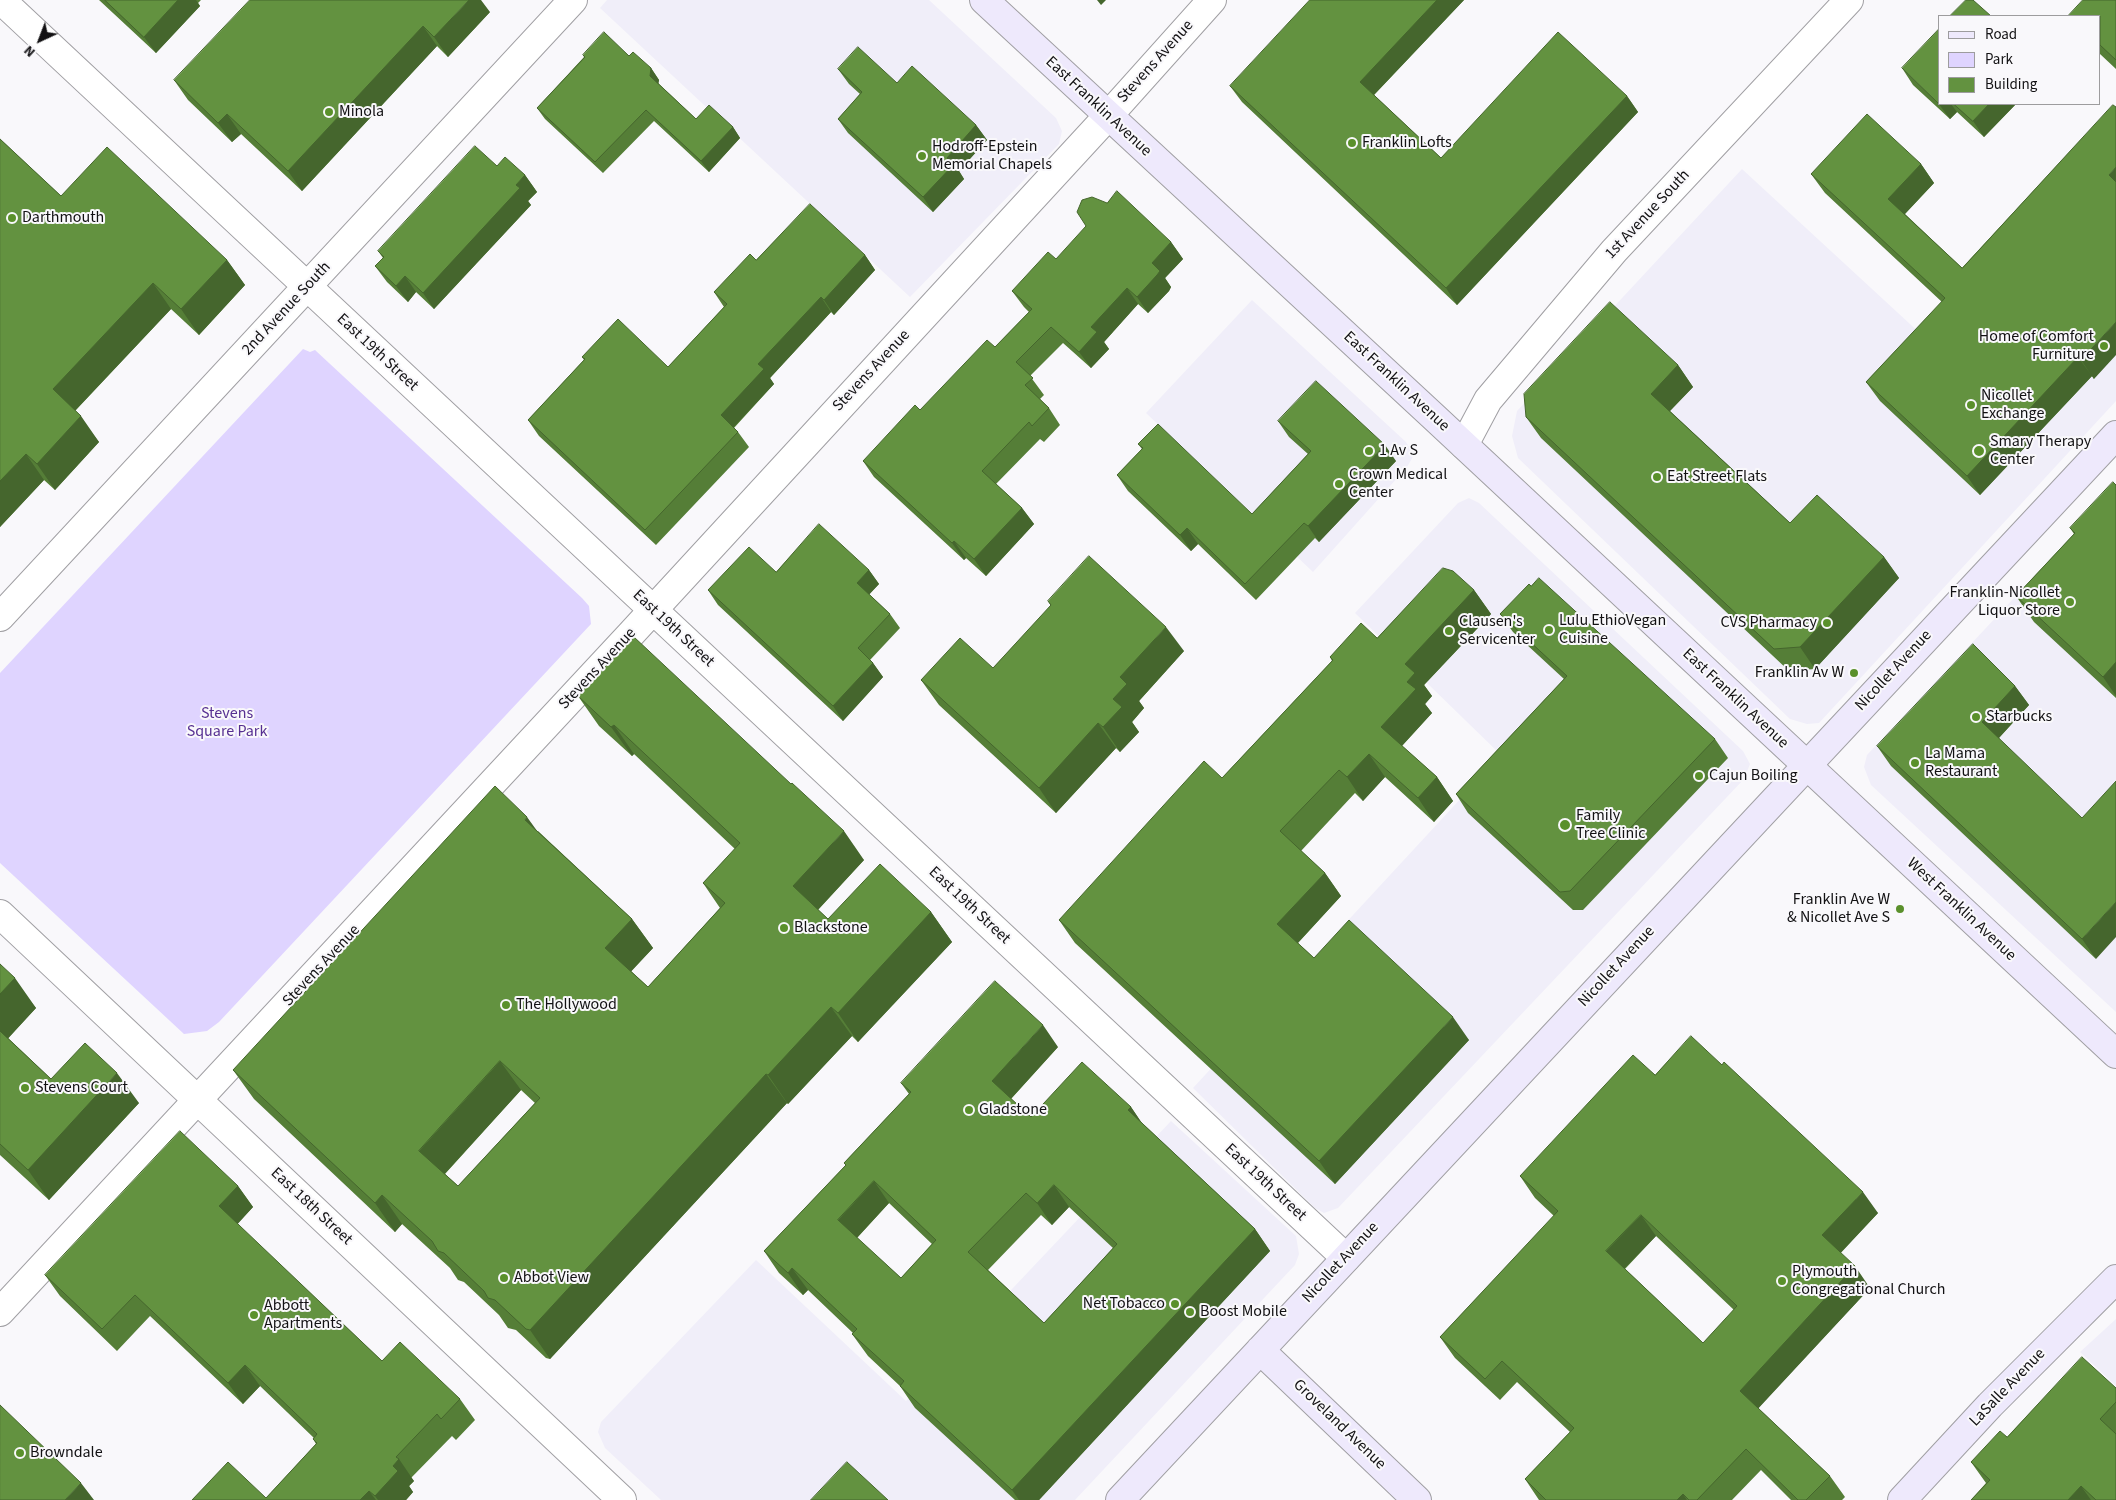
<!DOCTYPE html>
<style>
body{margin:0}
#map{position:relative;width:2116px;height:1500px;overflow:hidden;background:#f9f8fb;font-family:"Source Sans 3",sans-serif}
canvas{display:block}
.legend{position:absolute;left:1938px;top:15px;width:162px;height:90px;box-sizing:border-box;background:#f9f8fb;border:1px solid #9d9c9e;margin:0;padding:6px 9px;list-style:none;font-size:15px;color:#121113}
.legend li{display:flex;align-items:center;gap:10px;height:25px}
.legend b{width:25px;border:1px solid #9d9c9e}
.north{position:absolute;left:15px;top:15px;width:50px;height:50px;-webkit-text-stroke:4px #f9f8fb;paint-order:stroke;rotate:223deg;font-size:14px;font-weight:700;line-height:20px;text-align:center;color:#121113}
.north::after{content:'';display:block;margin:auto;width:18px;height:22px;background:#121113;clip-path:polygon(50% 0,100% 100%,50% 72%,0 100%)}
</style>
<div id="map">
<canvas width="2116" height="1500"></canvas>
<ul class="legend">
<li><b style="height:6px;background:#eee9fc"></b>Road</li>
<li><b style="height:14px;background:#dfd4ff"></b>Park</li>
<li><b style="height:14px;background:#639240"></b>Building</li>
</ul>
<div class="north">N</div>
</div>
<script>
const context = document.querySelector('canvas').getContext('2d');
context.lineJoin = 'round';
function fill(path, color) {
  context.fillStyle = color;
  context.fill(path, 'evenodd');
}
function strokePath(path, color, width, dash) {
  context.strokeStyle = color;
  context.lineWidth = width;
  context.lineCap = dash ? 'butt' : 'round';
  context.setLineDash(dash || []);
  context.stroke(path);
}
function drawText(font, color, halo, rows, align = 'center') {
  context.font = font + ' "Source Sans 3",sans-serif';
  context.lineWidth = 4;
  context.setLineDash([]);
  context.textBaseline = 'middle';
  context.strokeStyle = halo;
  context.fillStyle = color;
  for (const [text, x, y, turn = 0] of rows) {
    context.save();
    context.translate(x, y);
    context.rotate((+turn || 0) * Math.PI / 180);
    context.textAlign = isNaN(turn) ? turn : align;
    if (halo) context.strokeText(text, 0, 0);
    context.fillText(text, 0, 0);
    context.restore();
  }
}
fill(new Path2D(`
 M607,0h322l127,118 6,13 -3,13 -149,153 -310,-289z
 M2116,127v274l-297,322 -12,1 -17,-5 -272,-261 -6,-22 5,-25 225,-242 181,167z
 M1252,300l154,142 8,13 -7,12 -94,105 -167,-159z
 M2116,489v523l-245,-227 -7,-18 3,-12z
 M1469,498l10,5 264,248 7,13 -6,15 -406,429 -14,5 -9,-5 -122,-120 308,-333 -146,-142 103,-110z
 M1171,1121l125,115 3,18 -4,11 -220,235h-414l-56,-52 -7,-16 3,-10 155,-162 150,141z
 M2116,1319v67l-36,-34z`), '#f0eef9');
fill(new Path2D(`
 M303,349l7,3 5,-2 267,248 7,8 2,18 -372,398 -12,9 -23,3 -184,-171v-190z`), '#dfd4ff');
const street = new Path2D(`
 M1,0l1345,1258
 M1464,445l24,-45 126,-149 235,-251
 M0,617l573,-617
 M0,914l622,586
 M0,1312l630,-677 478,-519 104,-116`);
const secondary = new Path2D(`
 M984,0l451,418 681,636
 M1260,1350l157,150
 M1120,1500l996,-1065
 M1902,1500l88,-95 126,-126`);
strokePath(street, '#a09fa3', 30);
strokePath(secondary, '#a09fa3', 30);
strokePath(street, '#fff', 28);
strokePath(secondary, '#eee9fc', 28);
fill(new Path2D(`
 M99,0h102l-3,3 2,3 -44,47z
 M1310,0h154l-90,95 67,63 186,-62 11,16 -181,193 -215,-203 -12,-16z
 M2116,0v69l-16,-15v-38z
 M490,12l-42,45 -11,-11 -135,145 -61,-57 -9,8 -44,-42 -14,-20z
 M583,55l46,1 22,12 8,12 -1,3 38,36 37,8 7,11 -31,34 -55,-51 -51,52 -58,-54 -8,-11 47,-51z
 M1902,68l38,36h76l-32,33 -27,-25 -7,7 -37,-34z
 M838,69l59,14 79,42 11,15 -28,31 5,8 -31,33 -85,-79 -10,-14 22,-25 -11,-10z
 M2113,105l-19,274 -2,-3 -112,119 -100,-94 -14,-19 76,-80 -117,-109 -14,-19 110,-10 13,19 -29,31 57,54z
 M0,139l61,57 166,64 18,25 -46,50 -28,-26 -96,102 24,31 -44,48 -11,-10 -44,47z
 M497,166l28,9 12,17 -9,9 3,4 -97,104 -18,-17 -8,10 -21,-20 -12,-16 8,-8 -5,-7z
 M1171,242l12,17 -18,19 6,9 -2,4 -21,22 -10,-9 -34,38 5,7 -18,19 -28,-25 -33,33 14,19 -4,4 9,9 11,17 -16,17 -4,-3 -44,45 26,24 12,16 -48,52 -20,-18 -2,2 -90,-83 -11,-16 132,-114 34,-35 -5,-5 -12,-16 44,-32z
 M865,255l10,15 -41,45 -3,-3 -61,66 4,6 -40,44 4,4 11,15 -93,98 -117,-109 -11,-16 56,-60 -2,-3 86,10 56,-60 -10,-15 42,-32z
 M1678,365l15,22 -23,24 120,112 94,34 15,21 -84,91 -26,2 -248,-233 -15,-21z
 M1278,421l118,40 -77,81 -4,-4 -59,62 -58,-56 -7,7 -63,-60 -11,-16 25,-26 -4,-5 114,70 56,-60 -19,-17z
 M2116,485v213l-82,-76 -18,-26 58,-62 -4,-6z
 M869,570l10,14 -10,10 21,20 10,14 -30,32 3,3 10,14 -40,44 -125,-116 -10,-15 68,-18z
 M1474,590l17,24 -67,71 8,11 -7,8 7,9 -30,33 35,31 16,24 -19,21 -49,-45 -22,24 -8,-8 -54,58 24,22 16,23 -43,47 16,15 155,82 -134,144 -260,-241 -16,-23 163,-142 110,-117 -2,-4 47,-19z
 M1048,601l136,50 -45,50 5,7 -12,14 7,10 -19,20 -4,-4 -60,65 -117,-108 -18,-25 72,-12 58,-62z
 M1500,614l215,125 13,19 -145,152h-10l-105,-97 -12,-19 108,-115 -51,-47z
 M2015,686l14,19 -30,33 97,221 -205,-193 -14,-20z
 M578,696l286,164 -46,50 10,9 103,-7 21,30 -94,100 -6,-6 -64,68 -1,-1 -237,256 -4,-1 -30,-28 -8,-2 -9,-13 -35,-33 -6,-2 -8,-12 -48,-44 -7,8 -141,-133 -21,-29 305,-239 94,88 21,29 -22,23 17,16 72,-79 -17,-25 32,-34 -101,-95 -2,2 -33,-30zM521,1090l14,13 -77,83 -13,-12z
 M0,964l36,44 -28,30 43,41 88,24 -90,97 -49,-45z
 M1058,1047l-47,52 20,18 100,-10 10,15 114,107 15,22 -231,249h-24l-100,-92 -15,-22 -32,-30 -16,-22 1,-1 -45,-43 -5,5 -24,-22 -15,-22 82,-86 -2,-2 65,-69 -8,-11zM889,1203l43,41 -31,34 -44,-40zM1069,1207l44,41 -69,75 -56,-53 53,-55 11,10z
 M1655,1075l223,138 -38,40 30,35 -112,120 72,68 15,21 -3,3h-51l-30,-30 -29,30h-193l-14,-21 45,-47 -53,-50 -17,18 -45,-42 -15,-21 114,-121 -19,-18 -15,-22zM1656,1236l78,74 -31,33 -78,-74z
 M238,1186l15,21 -16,17 145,137 78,38 15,21 -19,20 -4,-4 -41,42 3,3 -5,5 4,6 -7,8h-214l74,-2 50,-54 -3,-5 1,-1 -54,-52 -17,18 -93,-88 -33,35 -57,-55 -15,-21z
 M2116,1388v112h-145l15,-17 -15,-21 36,-25z`), '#557e37');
fill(new Path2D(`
 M178,0h18l4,6 -44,47 -12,-16z
 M469,0h12l9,12 -42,45 -14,-20z
 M1097,0h9l-5,5z
 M1437,0h27l-93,98 -11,-16z
 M423,26l14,20 -135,145 -14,-20z
 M651,68l8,12 -1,7 -8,-11z
 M1627,96l11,16 -181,193 -11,-17z
 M1940,101v3h11l6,8 -7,7 -12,-16z
 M1989,104h27l-32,33 -11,-16z
 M227,114l14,20 -9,8 -14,-19z
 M976,125l11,15 -28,31 5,8 -31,33 -10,-15 24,-39z
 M733,127l7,11 -31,34 -8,-11z
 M1921,164l13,19 -33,35 -13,-19z
 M2116,167v19l-7,-11z
 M525,175l12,17 -9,9 3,4 -97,104 -11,-16z
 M1171,242l12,17 -18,19 6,9 -2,4 -21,22 -11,-16 15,-34z
 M865,255l10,15 -41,45 -10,-15z
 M227,260l18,25 -46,50 -18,-26z
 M405,276l11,16 -8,10 -12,-16z
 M153,283l18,26 -100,106 -18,-26z
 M1127,288l11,16 -34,38 5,7 -18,19 -12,-16 12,-25z
 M821,297l10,15 -61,66 4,6 -43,46 -10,-15 37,-51z
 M2116,322v33l-22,24 -13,-19z
 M2078,357l14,19 -112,119 -13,-19z
 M1678,365l15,22 -27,28 -15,-21z
 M81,416l18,26 -44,48 -18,-26z
 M1385,445l11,16 -77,81 -11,-16z
 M26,454l18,26 -44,47v-46z
 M1022,508l12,16 -48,52 -12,-17z
 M1187,528l11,16 -7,7 -11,-16z
 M954,541l12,17 -2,2 -12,-17z
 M1884,557l15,21 -84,91 -15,-22z
 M869,570l10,14 -12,13 -10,-14z
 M1474,590l17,24 -67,71 8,11 -7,8 7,9 -34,37 -17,-23 26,-45 -2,-18z
 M1166,627l18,24 -45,50 5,7 -12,14 7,10 -19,20 -17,-25 17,-50z
 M2116,662v34l-13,-19z
 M873,663l10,14 -40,44 -10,-15z
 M2015,686l14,19 -33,36 -14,-19z
 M1098,723l18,25 -60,65 -17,-25z
 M614,725l20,29 -2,2 -21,-29z
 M1369,754l16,23 -22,24 -16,-24z
 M1437,777l16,24 -19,21 -16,-24z
 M527,817l21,29 -23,-26z
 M844,831l20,29 -51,55 -20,-29z
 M1325,873l16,23 -47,51 -17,-23z
 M2116,902v35l-20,22 -14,-20z
 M931,912l21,30 -94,100 -20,-29z
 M632,919l21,29 -27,29 -21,-29z
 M15,978l21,30 -33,36 -3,-4v-46z
 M831,1007l21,29 -64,68 -20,-29z
 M1453,1017l16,23 -134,144 -16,-23z
 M1043,1025l15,22 -51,56 -15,-22z
 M500,1061l21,29 -82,90 -20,-29z
 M117,1073l22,30 -90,97 -21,-30z
 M766,1074l21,29 -237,256 -20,-29z
 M1131,1107l15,22 -18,-19z
 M874,1181l15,22 -36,39 -15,-22z
 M1054,1185l15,22 -17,18 -15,-22z
 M238,1186l15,21 -19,21 -15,-22z
 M1863,1192l15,21 -41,44 -15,-22z
 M382,1195l20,29 -7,8 -20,-29z
 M1641,1215l15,21 -35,36 -15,-21z
 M1255,1229l15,22 -231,249h-20l-7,-10z
 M1855,1266l15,22 -115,124 -15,-21z
 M792,1268l16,22 -5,5 -15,-22z
 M245,1365l15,21 -17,18 -15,-21z
 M399,1459l15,22 -5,5 4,6 -7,8h-28l-3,-4 18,-30z
 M81,1483l13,17h-29z
 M2081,1486l10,14h-23z
 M369,1491l7,9h-16z
 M1683,1494l4,6h-10z`), '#45662d');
const building = new Path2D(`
 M105,0h73l-34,37z
 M250,0h219l-35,37 -11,-11 -135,145 -61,-57 -9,9 -44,-43z
 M1310,0h127l-77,82 81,76 117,-126 69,64 -181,192 -216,-202z
 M1966,0h7l18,16h-41z
 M2083,0h33v60l-16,-15v-29h-31v-1z
 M1940,28v73l-2,2 -36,-35z
 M604,32l25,24 4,-4 18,16 -1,8 46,43 13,-14 24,22 -32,34 -55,-51 -51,52 -58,-54 48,-51 -2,-2z
 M858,47l39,36 15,-17 64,59 -29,33 7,6 -31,33 -85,-78 24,-27 -24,-23z
 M1954,104h35l-16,17z
 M2113,105l3,2v60l-7,8 7,7v140l-35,38 -3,-3 -111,119 -101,-94 79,-84 -134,-124 56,-60 54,50 -33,35 74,69z
 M0,139l61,57 46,-49 120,113 -46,49 -28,-26 -100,106 28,27 -44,48 -11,-10 -26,27z
 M475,146l22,20 8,-9 20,18 -9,10 4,3 -97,105 -18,-17 -9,10 -21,-20 9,-9 -6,-6z
 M1117,191l54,51 -19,21 8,8 -3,4 -20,22 -10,-9 -36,39 6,5 -18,20 -28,-25 -35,35 17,16 -8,7 24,23 -17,18 -3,-4 -47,49 40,37 -48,51 -20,-18 -2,2 -89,-82 52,-56 5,5 67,-70 8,7 37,-38 -20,-18 36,-39 8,7 30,-33 -9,-14 5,-12 10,-3 15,6z
 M810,204l55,51 -41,45 -3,-3 -63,67 6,5 -43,46 17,17 -93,98 -117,-110 57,-61 -3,-2 36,-38 50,48 59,-63 -13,-12 36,-38 6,6z
 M1610,302l68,63 -27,29 139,129 27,-28 67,62 -84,90 -26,2 -248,-232 -2,-23z
 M1316,381l69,64 -77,81 -4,-3 -59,61 -58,-56 -7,7 -63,-60 26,-27 -5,-4 20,-20 94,90 59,-63 -33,-30z
 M2113,482l3,3v177l-13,15 -87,-81 59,-63 -5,-5z
 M819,524l50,46 -12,13 33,31 -32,34 15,15 -40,43 -125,-116 41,-43 27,25z
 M1089,556l77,71 -46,50 7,7 -14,15 9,8 -19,20 -5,-4 -59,65 -118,-108 39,-42 33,30 58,-63 -3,-4z
 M1443,568l10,3 21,19 -69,74 10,9 -8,9 9,7 -35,38 56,50 -19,21 -49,-44 -22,23 -8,-7 -59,61 45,42 -48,51 37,34 35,-38 104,97 -134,144 -260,-241 145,-159 18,17 111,-118 -3,-3 31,-34 16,15z
 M1539,578l176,161 -145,152 -10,1 -104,-98 111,-118 -67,-62 29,-30 2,2z
 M634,637l157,147 1,-1 52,48 -51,55 35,33 52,-55 51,48 -93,101 -7,-6 -63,68 -2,-1 -236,256 -4,-1 -31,-29 -7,-2 -4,-7 -40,-38 -6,-2 -6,-10 -50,-46 -7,8 -142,-133 262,-284 32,31 -2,3 107,99 -27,29 43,39 77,-84 -22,-20 37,-40 -126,-118 -3,2 -33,-31zM500,1061l40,37 -82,88 -39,-35z
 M1973,644l42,42 -33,36 100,96 34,-37v121l-34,37 -205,-193z
 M0,964l15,14 -15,16z
 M995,981l48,44 -51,56 39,36 51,-55 49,45 -3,3 127,119 -243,261 -112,-104 4,-5 -52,-47 5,-5 -65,-61 -4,5 -24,-22 82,-86 -2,-2 67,-71 -10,-9zM874,1181l62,59 -35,38 -63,-58zM1054,1185l63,59 -73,79 -76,-71 58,-59 11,10z
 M0,1031l51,48 34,-36 32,30 -89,97 -28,-26z
 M1691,1036l31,29 2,-3 139,130 -41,43 33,31 -115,125 90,85 -24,24h-8l-52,-51 -49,51h-8l-6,-6 -6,6h-131l-21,-21 49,-51 -72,-67 -17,18 -45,-42 118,-126 -38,-35 113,-121 22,20zM1641,1215l96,91 -34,37 -97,-92z
 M180,1131l58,55 -19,20 163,155 18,-19 60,57 -19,20 -4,-5 -41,43 3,2 -6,7 5,5 -23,25 -6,-5 -9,9h-168l36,-38 38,36 51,-55 -4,-4 4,-5 -72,-69 -17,18 -93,-88 -33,34 -57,-54z
 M2082,1357l34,31v14l-16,17 16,15v66h-20l-15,-14 -13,14h-97l19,-20 -19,-18 29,-31 7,6z
 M0,1405l81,78 -16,17h-65z
 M847,1462l41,38h-77z`);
fill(building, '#639240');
strokePath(building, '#45662d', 1);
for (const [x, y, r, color] of [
 [329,112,5,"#5a902b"],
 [1352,143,5,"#5a902b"],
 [922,156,5,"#5a902b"],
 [12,218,5,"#5a902b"],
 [2104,346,5,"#5a902b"],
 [1971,405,5,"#5a902b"],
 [1369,451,5,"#5a902b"],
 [1979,451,6,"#5a902b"],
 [1657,477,5,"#5a902b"],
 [1339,484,5,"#5a902b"],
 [2070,602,5,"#5a902b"],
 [1827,623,5,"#5a902b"],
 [1549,630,5,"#5a902b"],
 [1449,631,5,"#5a902b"],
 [1854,673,5,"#5a902b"],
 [1976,717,5,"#5a902b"],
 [1915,763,5,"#5a902b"],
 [1699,776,5,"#5a902b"],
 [1565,825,6,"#5a902b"],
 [1900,909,5,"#5a902b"],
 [784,928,5,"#5a902b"],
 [506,1005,5,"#5a902b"],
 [25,1088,5,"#5a902b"],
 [969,1110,5,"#5a902b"],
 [504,1278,5,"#5a902b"],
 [1782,1281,5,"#5a902b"],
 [1175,1304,5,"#5a902b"],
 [1190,1312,5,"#5a902b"],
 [254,1315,5,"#5a902b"],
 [20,1453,5,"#5a902b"]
]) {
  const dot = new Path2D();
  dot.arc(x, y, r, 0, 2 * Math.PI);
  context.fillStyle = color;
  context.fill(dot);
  strokePath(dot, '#f9f8fb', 2);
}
drawText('16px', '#121113', '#f9f8fb', [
 ["Stevens Avenue",1156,62,-48],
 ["East Franklin Avenue",1098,107,43],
 ["1st Avenue South",1648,215,-47],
 ["2nd Avenue South",287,309,-47],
 ["East 19th Street",377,353,43],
 ["Stevens Avenue",872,371,-47],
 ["East Franklin Avenue",1396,382,43],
 ["East 19th Street",673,629,43],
 ["Stevens Avenue",598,669,-47],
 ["Nicollet Avenue",1894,671,-47],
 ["East Franklin Avenue",1735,699,43],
 ["East 19th Street",969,906,43],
 ["West Franklin Avenue",1961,910,43],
 ["Stevens Avenue",322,966,-47],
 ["Nicollet Avenue",1617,967,-47],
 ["East 19th Street",1265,1183,43],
 ["East 18th Street",311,1207,43],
 ["Nicollet Avenue",1341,1263,-47],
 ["LaSalle Avenue",2008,1388,-46],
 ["Groveland Avenue",1339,1425,44]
]);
drawText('16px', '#121113', '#f9f8fb', [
 ["Minola",339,112],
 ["Franklin Lofts",1362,143],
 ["Hodroff-Epstein",932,147],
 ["Memorial Chapels",932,165],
 ["Darthmouth",22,218],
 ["Home of Comfort",2094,337,"right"],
 ["Furniture",2094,355,"right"],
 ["Nicollet",1981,396],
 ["Exchange",1981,414],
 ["Smary Therapy",1990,442],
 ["Center",1990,460],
 ["1 Av S",1379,451],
 ["Crown Medical",1349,475],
 ["Center",1349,493],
 ["Eat Street Flats",1667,477],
 ["Franklin-Nicollet",2060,593,"right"],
 ["Liquor Store",2060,611,"right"],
 ["Lulu EthioVegan",1559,621],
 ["Cuisine",1559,639],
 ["Clausen's",1459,622],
 ["Servicenter",1459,640],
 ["CVS Pharmacy",1817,623,"right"],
 ["Franklin Av W",1844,673,"right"],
 ["Starbucks",1986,717],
 ["La Mama",1925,754],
 ["Restaurant",1925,772],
 ["Cajun Boiling",1709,776],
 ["Family",1576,816],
 ["Tree Clinic",1576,834],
 ["Franklin Ave W",1890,900,"right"],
 ["& Nicollet Ave S",1890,918,"right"],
 ["Blackstone",794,928],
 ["The Hollywood",516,1005],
 ["Stevens Court",35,1088],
 ["Gladstone",979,1110],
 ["Plymouth",1792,1272],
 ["Congregational Church",1792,1290],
 ["Abbot View",514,1278],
 ["Net Tobacco",1165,1304,"right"],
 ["Abbott",264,1306],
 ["Apartments",264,1324],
 ["Boost Mobile",1200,1312],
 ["Browndale",30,1453]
], 'left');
drawText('16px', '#573092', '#f9f8fb', [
 ["Stevens",227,714],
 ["Square Park",227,732]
]);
</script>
